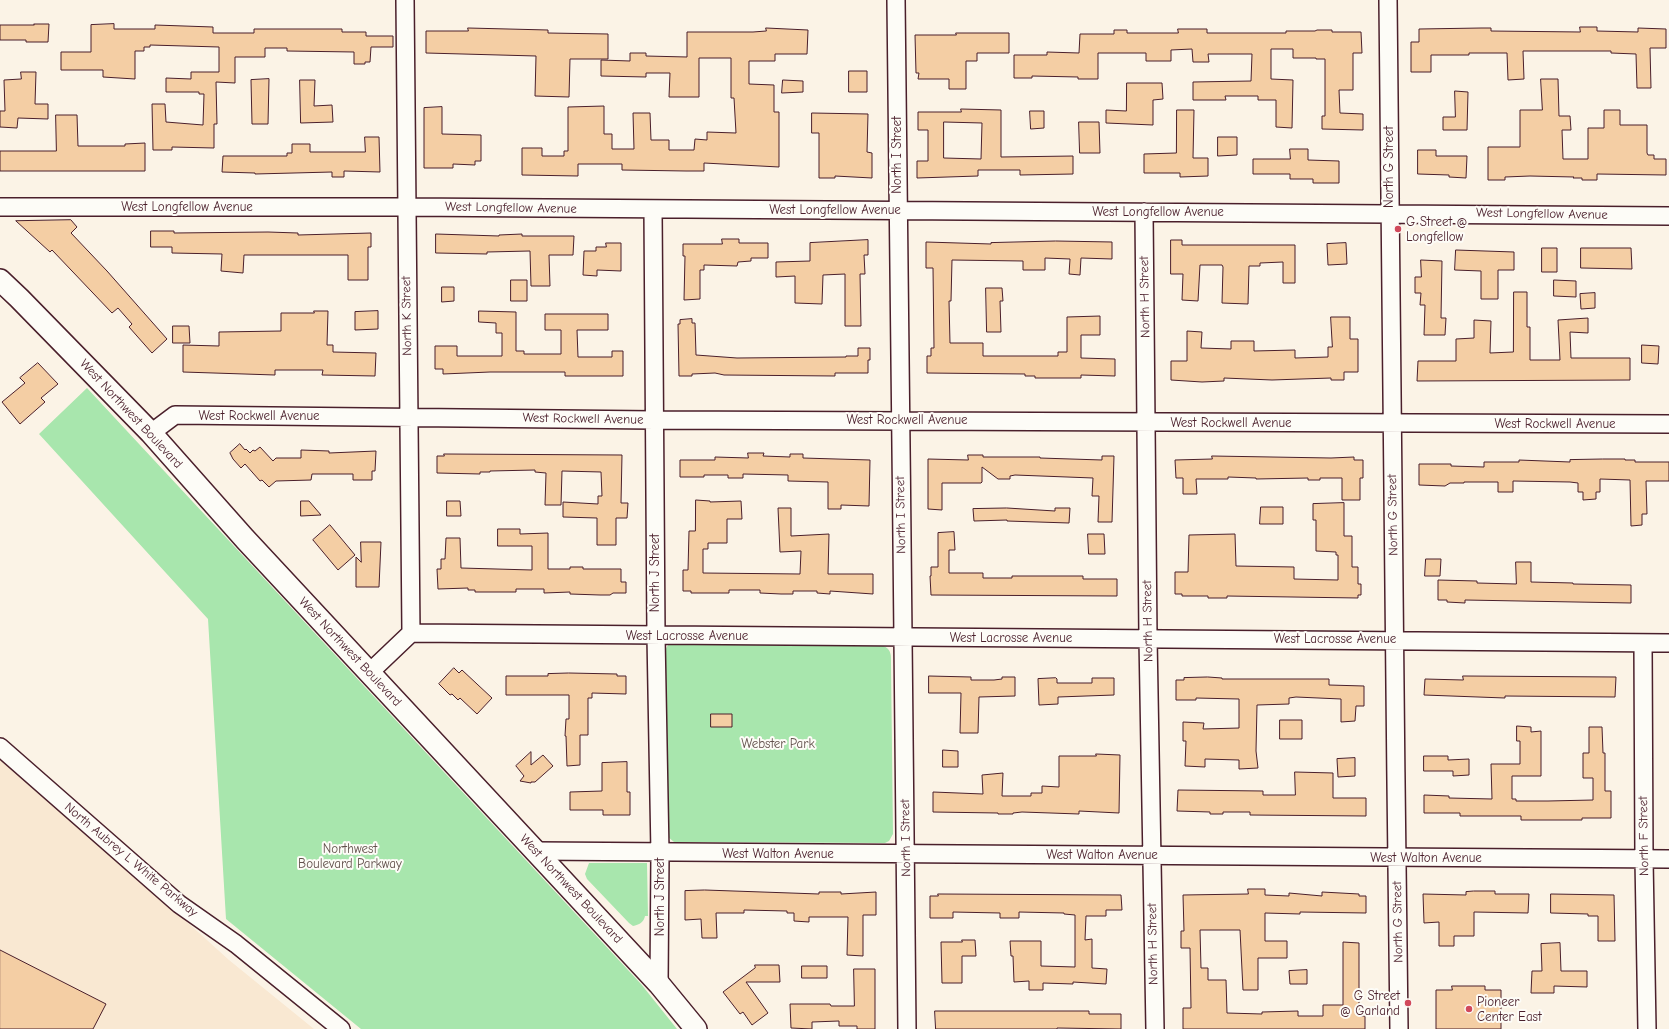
<!DOCTYPE html>
<style>
body{margin:0}
canvas{display:block;background:#fbf3e6}
</style>
<canvas width="1669" height="1029"></canvas>
<script>
const context = document.querySelector('canvas').getContext('2d');
context.lineJoin = 'round';
function fill(path, color) {
  context.fillStyle = color;
  context.fill(path, 'evenodd');
}
function strokePath(path, color, width, dash) {
  context.strokeStyle = color;
  context.lineWidth = width;
  context.lineCap = dash ? 'butt' : 'round';
  context.setLineDash(dash || []);
  context.stroke(path);
}
function drawText(font, color, halo, rows, align = 'center') {
  context.font = font + ' "Comic Neue",sans-serif';
  context.lineWidth = 4;
  context.setLineDash([]);
  context.textBaseline = 'middle';
  context.strokeStyle = halo;
  context.fillStyle = color;
  for (const [text, x, y, turn = 0] of rows) {
    context.save();
    context.translate(x, y);
    context.rotate((+turn || 0) * Math.PI / 180);
    context.textAlign = isNaN(turn) ? turn : align;
    if (halo) context.strokeText(text, 0, 0);
    context.fillText(text, 0, 0);
    context.restore();
  }
}
fill(new Path2D(`
 M0,754l50,44 179,162 85,69h-314z`), '#f9e8d2');
fill(new Path2D(`
 M87,388l554,596 36,45h-316l-135,-110 -18,-300 -169,-185z
 M672,644l211,2c9,3 8,10 8,18l2,170 -4,7 -4,2 -211,-1 -7,-6 -3,-184 4,-7z
 M589,863h58l1,53h-3c-1,6 -6,9 -12,10l-4,-3 -42,-44 -2,-5z`), '#a8e6ad');
const building = new Path2D(`
 M34,24h15l-1,18h-22v-2h-26v-15h34z
 M114,24v5h41v-4l58,2v6h41v-4h88v3h24v4h27v11h-22l-1,15h-5v2h-11v-12l-67,-1v-3h-22v9h-30v26l-19,-1 1,42h-3v24l-42,-1v3h-19l-1,-46h13l1,18 37,3 1,-31h-5v-2h-33v-14l25,1v-7h28v-25l-69,-2v2h-6v4h-9v28l-32,-2v-7h-42v-18h30v-27z
 M1580,27h17v4l41,1v-4l28,1v19h-16l1,40h-14l-1,-34 -25,-1v-2h-88l1,28 -16,1 -1,-27h-38v2h-38v17h-20v-30h8v-13l62,-1h10v3l89,1z
 M468,28l80,2v3l60,1v25h-38l-1,38 -34,-1 1,-40 -110,-3v-22h42z
 M766,28l42,2 -1,24h-32v7h-26v23l25,1v27h5v55l-75,-4v8h-18l-64,-1v-6h-44v12l-56,-1v-27h20v8h22v-5h4v-44l36,-1v28h8v15h22l-1,-36h17l1,27h18v10h25l1,-11 12,1v-8l29,1 -2,-35h-3v-40h-32v39h-30l1,-24h-24v4l-45,-1v-16l29,1v-8h16v3l41,1v-25h66l13,-1z
 M1178,29h29v4h79v-2h29l2,-1h15v2h29l1,21h-9v37h-14l1,23 23,1v16l-41,-1v-13h3v-57h-9v-1h-23v-9h-22v30l22,1 -1,48 -16,-1v-27h-18v-4h-33l1,4h-33v-18l58,-1 1,-27h-44l1,8h-16l-1,-13 -21,1v11h-25v-8h-48v26h-20v-2l-46,-1v2h-18v-23h33v-3l32,1 1,-19h34v-4h13v3h51z
 M956,33h53v20h-32v8h-11v28h-17v-10h-31l1,-6h-3l-1,-38h41z
 M849,71h18v21h-18z
 M21,72h15l-1,32h13v15l-30,-1 -1,10 -17,-1v-16h5l-1,-31 17,-1z
 M269,79l-1,45h-16l-1,-44z
 M1541,79h17l1,37h11l1,14h-9l1,29h25v-31h16v-18h16v15h27v28l1,2h6v4h12v16l-69,-1v6h-15v-2h-9l1,-1 -44,-1 -25,1v3h-17v-33h32v-37h22z
 M300,80h15l-1,26 18,-1 1,17 -32,1z
 M783,80l20,1v11l-21,1z
 M1127,83h35l1,16 -10,1v25l-47,-2v-13l20,1z
 M1455,91l13,1 -1,38h-24v-13h12z
 M442,107v27l39,1v26h-6v4l-22,-1v4h-29v-60z
 M961,109l40,1v47l72,-1v18l-53,1v-5h-42v6l-61,2v-17h11v-31h-10v-18h43zM944,122l38,1 -1,36 -37,-1z
 M1177,110h17l-1,48h15v18l-28,1v-4h-36v-19l32,-1z
 M1030,111h14v17l-13,1z
 M812,113l56,1 -1,38 5,1v25l-37,-2v2h-16v-45h-7z
 M56,115h21l1,31h47v-2l20,-1v28h-145v-20h56z
 M1079,122h20l1,31h-20z
 M365,137h14l1,35 -36,-1v6h-12v-5l-77,2v-1l-33,-1 1,-16h64v-3h5v-9h18v8h55z
 M1218,137h19v18l-19,1z
 M1290,149h18v11l31,1v22h-26v-4h-23v-5h-37v-15h37z
 M1418,150h18v6h31l-1,22 -17,-1v-2l-31,-1z
 M71,220l6,7 -6,6 36,38 60,68 -15,14 -23,-26 3,-3 -14,-16 -6,5 -60,-63 -2,2 -34,-31z
 M151,231h23v2l94,-1 30,1v2l73,-2v14h-3v33h-20v-25h-104l-1,18 -22,-2 1,-17 -50,-1v-6h-21z
 M436,234l63,2v-1l23,-1v2h52l-1,19h-24l1,31h-19l-1,-35 -43,1v2l-51,-1z
 M722,239h17v4h29v15h-17v3l-13,1 -1,4 -33,-1v5h-4v29l-16,1 1,-44h-2v-12h39z
 M868,240v15h-4l1,19h-5l1,52h-16v-52l-22,1 -1,29 -27,-1v-27l-19,1v-15l34,-1v-18z
 M1171,240h11v5h113v38h-12v-21l-23,1v3h-11l-1,38 -26,-1 1,-36 -1,-2h-22l-2,36 -16,-1 1,-26h-12z
 M1056,241l56,1v17l-31,-1 -1,17 -11,-1 1,-15 -25,-1v12h-22v-9l-71,-1 -1,41h-2l1,42h33v13h75v-4h9v-35l33,-1v19h-19v23l34,1v17l-34,-1v3h-46v-2h-10v-2l-98,-1v-17h4v-8h3l-1,-80h-7v-26l65,2v-1z
 M606,243h15v28l-24,-1v6l-14,-1 1,-24h12v-4h10z
 M1346,243l1,21 -19,1 -1,-21z
 M1542,248h15v24h-15z
 M1581,248h50l1,21 -51,-1z
 M1456,250l58,2v18h-16v29h-17v-28l-26,-1z
 M1421,260l21,1 -1,57h5l-1,17h-21l1,-30h-5l1,-12h-6v-16h6z
 M511,280h16v21h-16z
 M1554,280l22,1v16l-22,-1z
 M442,287h12v14l-12,1z
 M986,288h16l1,13h-3l1,31h-14z
 M1514,292h13v35h3v33h30l-2,-40 30,-2v15l-18,-1 1,26h59v22l-213,1 1,-20h38v-22l18,-1v-18l17,1 -1,32 23,-1z
 M1595,293v15l-14,1 -1,-15z
 M314,311h14l-1,34h6v7l43,1 -1,23 -53,-1 1,-5h-48v5l-92,-3v-27l36,1v-14l62,-1v-18h33z
 M378,311v18l-23,1v-18z
 M479,311l37,1v39h8v3h37v-24h-16v-16h63v16h-31l1,27h34v-6h11v25h-58v-4h-75l-47,2v-5h-8v-23h22v10h45v-23h-6v-10l-17,-1z
 M1331,317h19v22h8v33h-14v8h-13v-2l-59,2 -48,-2v3l-22,1 -31,-2v-19h16v-30l15,1 -1,16 30,1v-8h23v10l41,-1v8l33,-1v-10h4z
 M692,319v4h3l1,32 41,3 109,-1v-1h12v-8h12v12h-2v13h-33v3l-111,-1 -9,-2 -23,1v2h-13l-1,-52h2v-4z
 M173,326h16l1,17h-17z
 M1642,345l17,1 -1,18 -16,-1z
 M38,363l20,21 -17,14 4,4 -25,22 -18,-22 23,-19 -5,-5z
 M240,444l5,6 1,-1 4,4 3,-3 2,1 5,-4 13,14 3,-3h25v-8l28,1v2l47,-2 -1,20h-3v9h-19v-6h-41l-1,6 -35,1 -7,6 -7,-7 -2,1 -15,-17 -4,4 -8,-9 -3,-6z
 M748,453h16l-1,3 27,1v-3h13v4l67,2 -1,46 -28,-1v4h-13v-27l-40,-1v-6l-45,-1v4h-15v-3h-24v2h-24v-17h35v-3l33,1z
 M444,454l178,1 -1,48h7l-1,15h-11v27h-19v-27l-34,-1v-15l35,2v-8h4l-1,-24 -39,-1 -1,34h-16l1,-32 -11,-1v-2l-45,1v1h-10v2l-43,-1v-17h7z
 M968,455h15v2h57v1l62,2v-4h12l-2,66h-14l1,-26h-7l1,-18 -78,-3 -5,1v3h-12l-16,-12v15l-1,1h-39v27l-14,-1v-50l40,1z
 M1212,456l119,2 23,-1v3h9v18h-3v22h-18v-22h-22v2h-12v-2l-52,1v-1l-28,-1v2h-32l1,15h-14v-16h-7l-1,-18 37,-1z
 M1603,459h22v1h10v2h34v19h-23l1,33h-5v11l-11,1 -1,-46 -30,-1v13h-4v7l-13,1v-8h-5v-9l-8,-1 -57,-1v11h-15v-10h-34v1h-14l-5,3 -26,-1v-21h32v2l33,1v-5h35v-2l51,2v-2z
 M696,500l14,1v1l31,-1 1,18h-15v24h-19v6h-5v24l97,1 1,-23 -21,1 -2,-44h13v28l38,-2 -1,40h45v20l-43,-3v3l-13,-1v-2h-24v3h-12l-21,-1v-3h-31v3h-38v-2h-8v-21h5l1,-39h6z
 M301,501h8l12,14 -20,1z
 M447,501h13l1,15h-14z
 M1344,503v33h8v31h6v17h3v11h-3v3l-131,-2v2h-19v-2h-26v-2h-7v-22h13l1,-37 46,-1 1,32 58,1v12l44,1v-25h-2v-3l-20,-1v-31h-3v-16z
 M1261,507h22v17h-23z
 M1007,508l48,3v-3h15l-1,15 -62,-2v-1l-33,1 -1,-12z
 M330,525l25,30 -17,15 -25,-30z
 M498,529h22v5l28,-1v36h22v-2h13v2h38v13h5v11h-13l-3,2h-10l-30,-1v-2l-26,1v-4h-28v3h-41v-2h-7v-2l-30,1 -1,-20h4v-10h4l1,-21h14l1,30 71,2v-24h-34z
 M954,532l1,18h-6v23h34v5h29v-2h71v3h34v17l-186,-1 -1,-19h1v-9h7v-34z
 M1088,534h16l1,20h-16z
 M361,542h20l-2,45h-23v-30l5,5z
 M1426,559h15l-1,17h-15z
 M1516,562h15v20l42,1v1l58,1v18l-166,-3v3l-18,-1v-2h-9v-20l39,1v2l39,1z
 M454,668l5,5 3,-3 30,28 -15,16 -17,-16 -2,2 -6,-6 -2,1 -11,-11z
 M569,673l48,1v2h9v18l-34,-1v5h-4v37h-8v30l-13,1 -1,-30h-1l1,-17h3v-24h-63v-19h42v-2z
 M929,676l42,1v3h23l8,-1v-2h13v19l-36,1 -1,36h-18l1,-40h-32z
 M1463,676l153,1 -1,20 -110,-1v2l-81,-3 1,-16 38,1z
 M1208,677l14,1v1h107v6l35,1v20h-8l-1,15 -14,1v-23l-45,-2 -7,1v6l-32,1 -1,46 2,17 -19,1v-9l-34,-1v8l-20,-1 1,-25h-3v-19l21,1 -1,6 36,-1v-29l-43,-1v2h-20v-20h8v-2z
 M1056,678l1,1v4h35v-5h22v17l-56,2v7l-19,1 -1,-26z
 M711,714h21v13h-21z
 M1280,720h22v19h-22z
 M1517,726l14,1v5l10,-1v45h-29v23h4v2h32l45,-1v-22h-10v-25h6v-26h13l1,26h2v38h6v27h-29v2h-61v-4h-61v-3h-36v-18l25,1v2l43,1 -1,-35h29v-23h-3z
 M943,750l15,1v16h-15z
 M531,752v13l12,-10 10,11 -18,16h-4v1l-11,-2 4,-5 -8,-10z
 M1096,754l24,1 -1,58 -40,-2v3l-57,-2 -9,1v1h-15v-1l-65,-1v-20l50,2 -1,-19 21,-2 -1,23h29v-3h11v-7l17,1v-31h37z
 M1424,756h24v4l21,-1v16l-16,1v-5h-29z
 M1355,758v18l-17,1 -1,-18z
 M627,762v30h3v23h-27v-5h-33v-18l32,-1v-28z
 M1295,772l38,1v25h33v18l-116,-1v-3h-27v2h-13v-2l-33,-1 1,-21 85,1v4h32z
 M1248,889h17v6l24,1v-3l33,3v-4l37,2v2h7v17l-66,-1v2l-35,-1v28h22v17h-29v32h-15l-3,-60h-40l1,38h7v12h18l1,33 35,1v-2l36,-1v5h25v-11h20v-63l16,1v73h6v13h-182v-21h8l-1,-60h-9v-17h3l-1,-36 65,-1z
 M705,890l114,4v-2h22v2l35,-2v23h-13v41l-16,-1 1,-38h-39v5l-15,-1v-8h-7v-2l-43,-1v3h-28l1,25h-15l-1,-19 -16,1v-29z
 M1474,891h21v3h34l-1,19 -54,-1v24h-20v10h-15v-24l-15,1 -1,-29 43,1v-3z
 M938,894l183,1 1,15h-16v6h-20l-1,24 7,-1v29l15,1 -1,15 -33,-2v2l-30,-1v7h-14v-9l-15,1 -1,-26h-2l-1,-15h31v25l34,1v-52l-11,-1v-1l-45,-1v6h-19v-5l-47,-1v6h-23v-22h8z
 M1551,894l63,1 1,46h-17v-25h-10v-2l-37,-1z
 M962,940h13l1,16h-14v27h-20l-1,-41h21z
 M1560,943l1,28h26v16l-33,-1v7h-23l1,-22h10l-1,-27z
 M0,950l106,54 -13,25h-93z
 M755,965h24l1,17h-34l22,31 -16,12 -9,-13 -3,2 -17,-22 32,-24z
 M802,966h25v12h-25z
 M854,969h21v60h-18v-3h-18v-5l-27,1v7l-21,-1 -1,-24h40l1,2h23z
 M1307,970v14h-17l-1,-13z
 M1452,986h33v4h16v39h-65v-39h16z
 M935,1011h154v3h32v15l-64,-1v1h-121z`);
fill(building, '#f4cea4');
strokePath(building, '#4a1f2b', 1);
const minor = new Path2D(`
 M405,0l6,633
 M896,0c2,343 10,686 11,1029
 M1388,0c2,343 7,686 11,1029
 M0,207h406l1263,9
 M653,209l3,427 4,217 -1,131
 M1144,212l4,426 7,391
 M151,433l24,-18 479,5 1015,4
 M1643,643l1,216 3,170
 M369,673l42,-40 1258,10
 M0,747l179,157 57,40 105,85
 M535,851l1134,8`);
const major = new Path2D(`
 M0,280l19,18 132,135 94,106 414,445 37,45`);
strokePath(minor, '#4a1f2b', 20);
strokePath(major, '#4a1f2b', 24);
strokePath(minor, '#fdfcf7', 17);
strokePath(major, '#fdfcf7', 21);
for (const [x, y, r, color] of [
 [1398,229,4,"#d1495b"],
 [1408,1003,4,"#d1495b"],
 [1469,1009,4,"#d1495b"]
]) {
  const dot = new Path2D();
  dot.arc(x, y, r, 0, 2 * Math.PI);
  context.fillStyle = color;
  context.fill(dot);
  strokePath(dot, '#fdfcf7', 1.5);
}
drawText('13px', '#4a1f2b', '#fdfcf7', [
 ["North I Street",897,155,-90],
 ["North G Street",1389,167,-90],
 ["West Longfellow Avenue",187,207],
 ["West Longfellow Avenue",511,208,1],
 ["West Longfellow Avenue",835,210],
 ["West Longfellow Avenue",1158,212],
 ["West Longfellow Avenue",1542,214,1],
 ["North H Street",1145,297,-91],
 ["North K Street",407,316,-91],
 ["West Northwest Boulevard",131,414,47],
 ["West Rockwell Avenue",259,416],
 ["West Rockwell Avenue",583,419,1],
 ["West Rockwell Avenue",907,420],
 ["West Rockwell Avenue",1231,423],
 ["West Rockwell Avenue",1555,424],
 ["North I Street",901,515,-91],
 ["North G Street",1393,515,-91],
 ["North J Street",655,573,-90],
 ["North H Street",1148,621,-91],
 ["West Lacrosse Avenue",687,636],
 ["West Lacrosse Avenue",1011,638],
 ["West Lacrosse Avenue",1335,639],
 ["West Northwest Boulevard",350,652,47],
 ["North F Street",1644,836,-91],
 ["North I Street",906,838,-91],
 ["West Walton Avenue",778,854],
 ["West Walton Avenue",1102,855],
 ["West Walton Avenue",1426,858],
 ["North Aubrey L White Parkway",131,860,40],
 ["West Northwest Boulevard",571,889,47],
 ["North J Street",660,897,-90],
 ["North G Street",1398,922,-91],
 ["North H Street",1153,944,-91]
]);
drawText('13px', '#4a1f2b', '#fdfcf7', [
 ["G Street @",1406,222],
 ["Longfellow",1406,237],
 ["G Street",1400,996,"right"],
 ["@ Garland",1400,1011,"right"],
 ["Pioneer",1477,1002],
 ["Center East",1477,1017]
], 'left');
drawText('13px', '#62514c', '#fdfcf7', [
 ["Webster Park",778,744],
 ["Northwest",350,849],
 ["Boulevard Parkway",350,864]
]);
</script>
